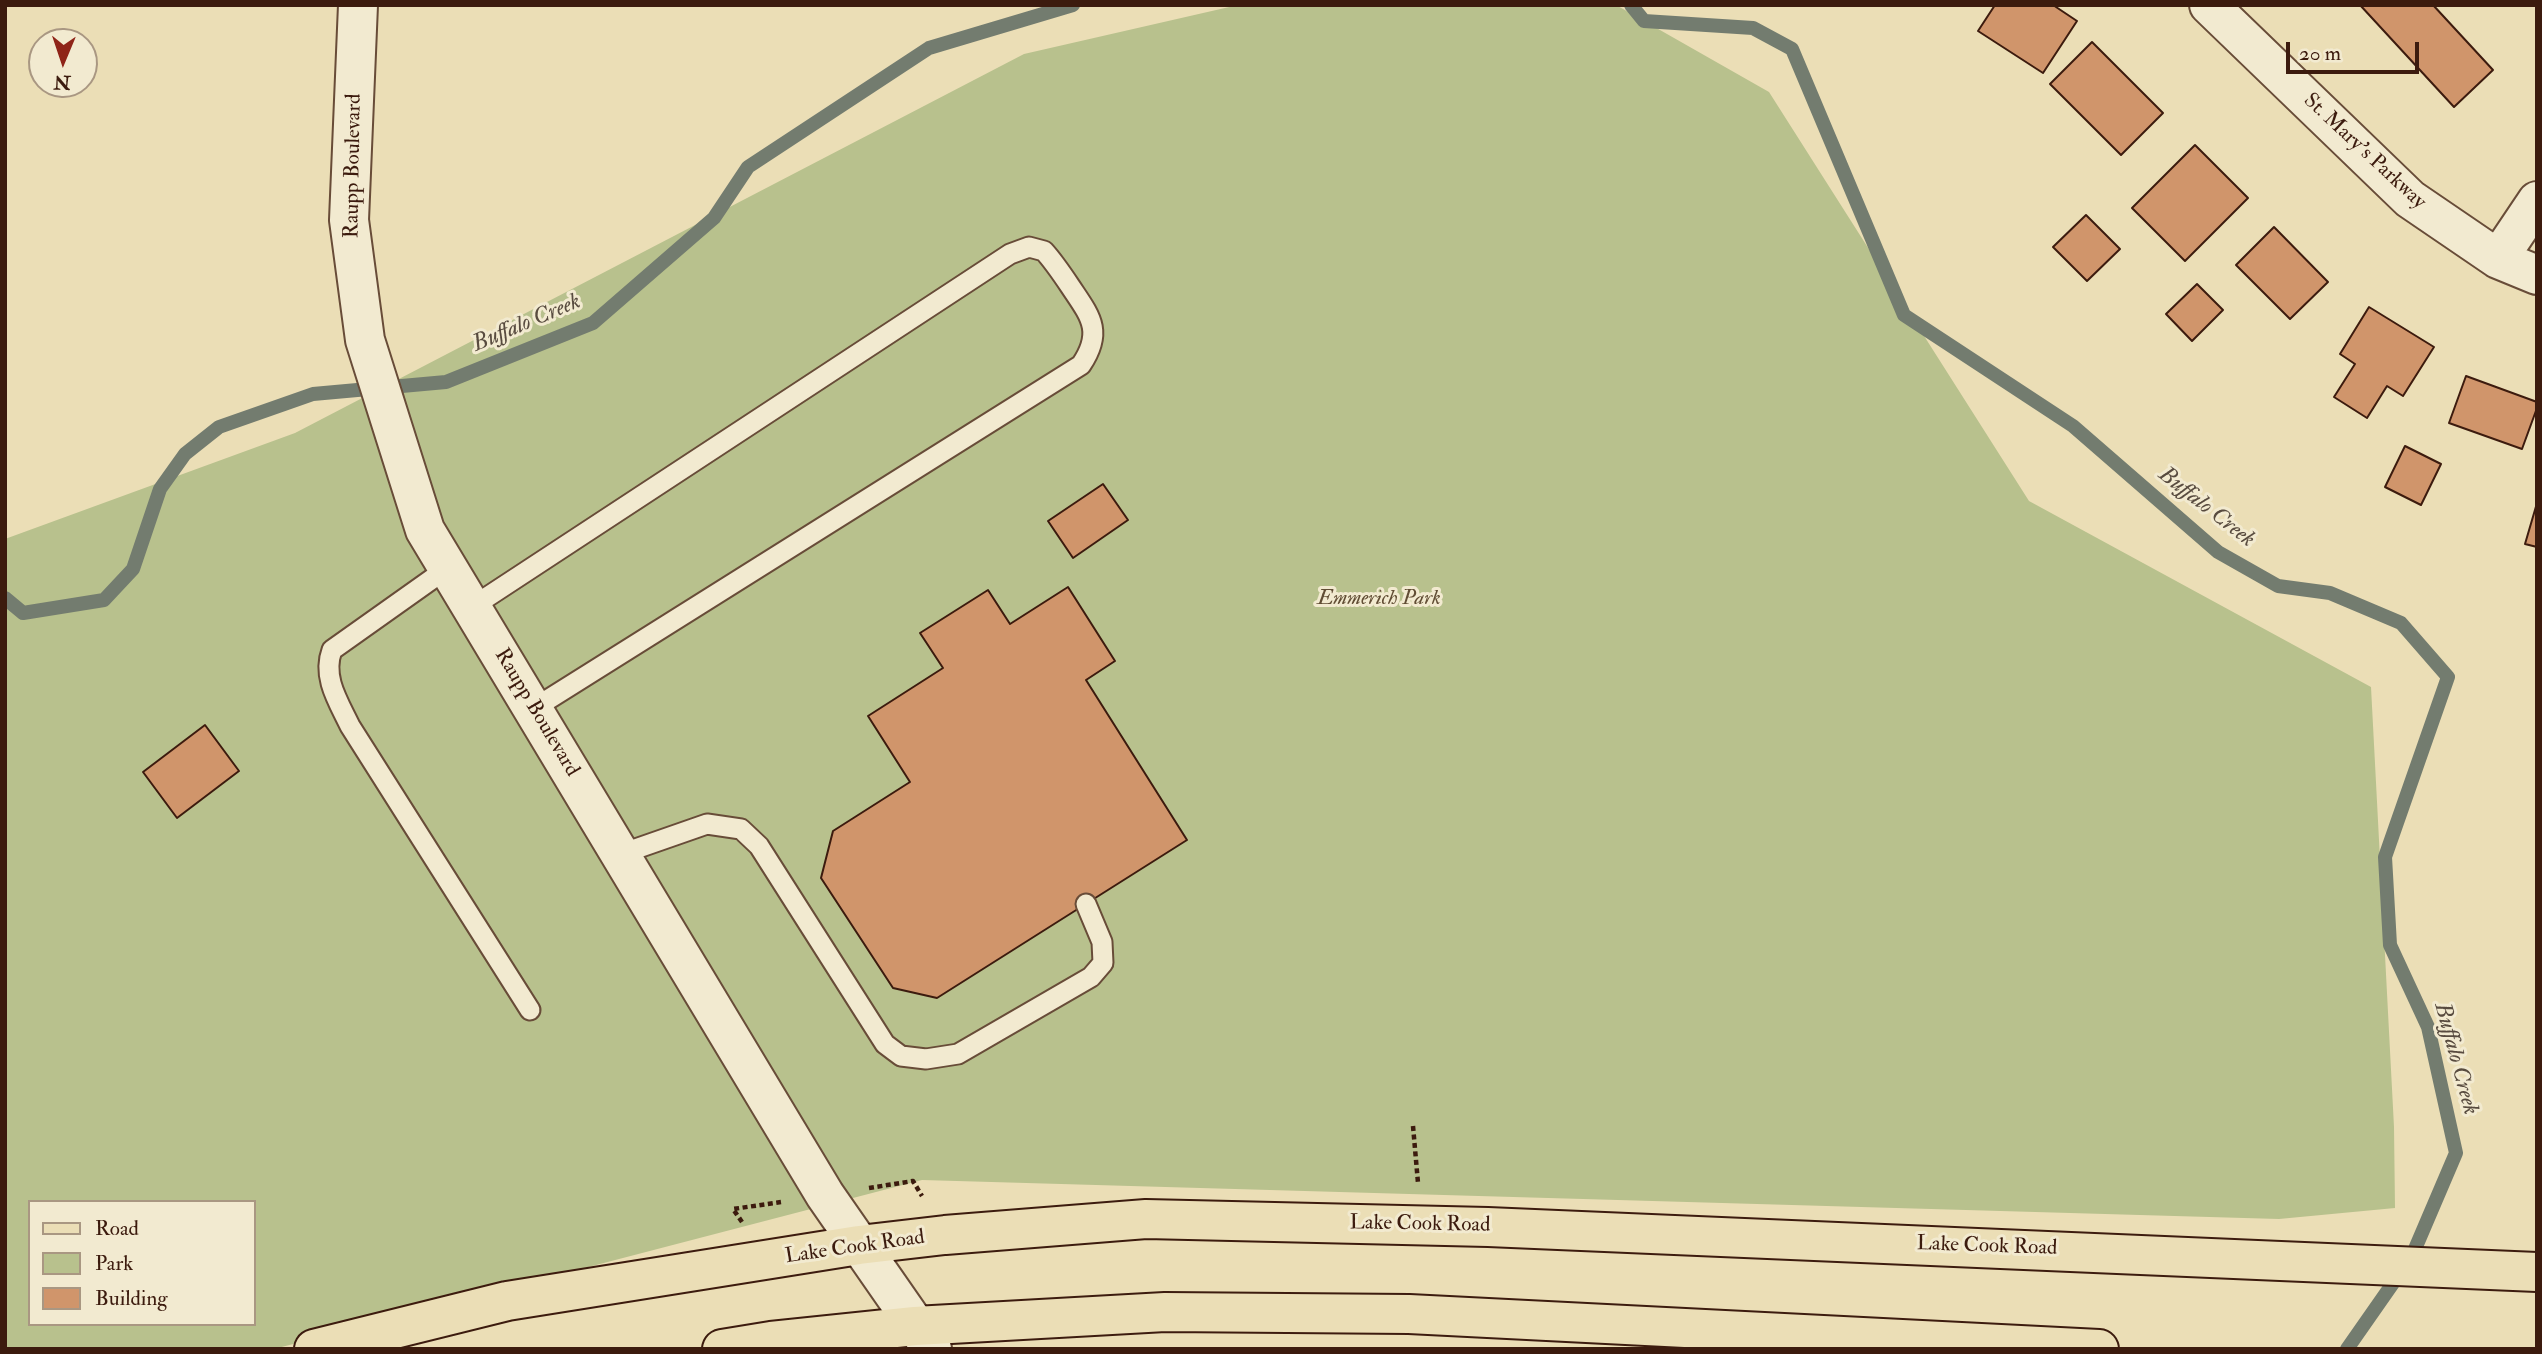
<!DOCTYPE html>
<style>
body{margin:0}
#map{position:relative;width:2542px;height:1354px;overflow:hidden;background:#ebdeb6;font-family:"IM FELL Double Pica",serif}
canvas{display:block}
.frame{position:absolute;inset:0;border:7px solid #3c1b0e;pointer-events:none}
.legend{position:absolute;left:28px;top:1200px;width:228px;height:126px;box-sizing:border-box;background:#f2ead0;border:2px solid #a99782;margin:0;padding:9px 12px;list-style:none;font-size:21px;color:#3c1b0e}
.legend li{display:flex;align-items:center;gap:14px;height:35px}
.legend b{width:35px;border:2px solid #a99782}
.north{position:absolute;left:28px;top:28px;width:70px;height:70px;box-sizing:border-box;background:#f2ead0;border:2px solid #a99782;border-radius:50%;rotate:182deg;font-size:19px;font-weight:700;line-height:28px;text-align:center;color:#3c1b0e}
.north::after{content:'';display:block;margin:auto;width:24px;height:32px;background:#8f2418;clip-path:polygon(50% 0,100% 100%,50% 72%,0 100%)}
.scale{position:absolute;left:2286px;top:42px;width:133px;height:32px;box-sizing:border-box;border:4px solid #3c1b0e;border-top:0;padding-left:9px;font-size:21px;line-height:24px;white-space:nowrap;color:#3c1b0e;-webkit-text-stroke:5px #f2ead0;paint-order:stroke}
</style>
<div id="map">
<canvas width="2542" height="1354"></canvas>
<div class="frame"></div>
<ul class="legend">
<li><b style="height:9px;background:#ebdeb6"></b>Road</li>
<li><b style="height:19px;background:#b8c18d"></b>Park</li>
<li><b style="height:19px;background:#d0956b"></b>Building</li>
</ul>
<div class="north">N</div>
<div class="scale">20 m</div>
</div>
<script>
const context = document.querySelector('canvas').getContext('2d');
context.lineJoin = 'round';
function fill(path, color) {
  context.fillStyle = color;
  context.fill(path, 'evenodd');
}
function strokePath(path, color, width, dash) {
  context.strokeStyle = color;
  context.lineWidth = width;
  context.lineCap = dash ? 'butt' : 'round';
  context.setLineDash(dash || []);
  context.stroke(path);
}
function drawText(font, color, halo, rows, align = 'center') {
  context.font = font + ' "IM FELL Double Pica",serif';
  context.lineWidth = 6;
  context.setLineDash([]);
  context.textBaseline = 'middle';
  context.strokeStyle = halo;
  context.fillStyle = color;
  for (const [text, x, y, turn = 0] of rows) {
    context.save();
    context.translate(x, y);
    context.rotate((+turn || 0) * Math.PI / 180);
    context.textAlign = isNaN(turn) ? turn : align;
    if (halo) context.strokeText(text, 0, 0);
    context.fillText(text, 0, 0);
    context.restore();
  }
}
fill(new Path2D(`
 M1238,5h378l153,87 260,409 342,186 23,440 1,81 -116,11 -1357,-39 -648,169h-269v-810l290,-106 729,-379zM30,1202h224v122h-224z`), '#b8c18d');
strokePath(new Path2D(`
 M1631,5l13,16 109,7 39,21 112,266 169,111 145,126 60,34 52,7 71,30 47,54 -63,180 5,88 38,82 28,126 -44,103 -65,93
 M5,598l18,15 81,-13 29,-31 27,-80 25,-35 34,-27 94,-33 133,-12 147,-59 121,-105 34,-51 181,-119 144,-43`), '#737c6f', 14);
const building = new Path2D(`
 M1995,5h58l24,16 -34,52 -65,-42z
 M2360,5h73l60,65 -39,37z
 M2092,42l71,71 -42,42 -71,-71z
 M2195,145l53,53 -63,63 -53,-53z
 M2086,215l34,34 -33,32 -34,-34z
 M2274,227l54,55 -38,37 -54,-54z
 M2197,284l26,26 -31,31 -26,-27z
 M2369,307l65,40 -31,49 -16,-10 -20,32 -33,-21 21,-33 -15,-10z
 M2466,376l71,26v6l-15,41 -73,-26z
 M2405,446l36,18 -20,41 -36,-18z
 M1103,484l25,36 -55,38 -25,-37z
 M2537,503v44l-12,-3z
 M1068,587l47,74 -29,19 101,160 -250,158 -44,-10 -72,-110 12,-47 77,-49 -42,-66 75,-48 -23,-35 68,-43 22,34z
 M205,725l34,46 -62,47 -34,-46z`);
fill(building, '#d0956b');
strokePath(building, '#3c1b0e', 2);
const service = new Path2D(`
 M449,567l-117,83c-10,27 6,51 18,76l180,284
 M472,607l538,-353 19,-7 15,4c10,11 18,23 26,35 20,30 34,45 11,79l-548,344
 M621,854l86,-30 34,5 18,17 126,198 16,12 25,3 32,-5 133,-77 12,-14 -1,-21 -16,-38`);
const minor = new Path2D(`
 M358,5l-9,215 16,120 60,190 400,665 107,154
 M2209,5l201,194 88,60 39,16
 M2498,259l39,-58`);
const primary = new Path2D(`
 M314,1349l193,-48 352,-56 86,-10 201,-16 342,8 1049,45
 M722,1349l49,-8 144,-15 250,-14 244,2 690,35`);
strokePath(service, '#684c38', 23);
strokePath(minor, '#684c38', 42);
strokePath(primary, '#3c1b0e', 42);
strokePath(new Path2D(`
 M1413,1126l5,57
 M869,1188l44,-7 9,15
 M742,1222l-9,-13 48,-7`), '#3c1b0e', 4.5, [5, 3.5]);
strokePath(service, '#f2ead0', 19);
strokePath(minor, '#f2ead0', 38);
strokePath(primary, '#ebdeb6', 38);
drawText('21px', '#3c1b0e', '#f2ead0', [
 ["St. Mary's Parkway",2364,152,43],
 ["Raupp Boulevard",354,166,-89],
 ["Raupp Boulevard",536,713,59],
 ["Lake Cook Road",1420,1225,1],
 ["Lake Cook Road",1987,1247,2],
 ["Lake Cook Road",855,1248,-8]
]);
drawText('italic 21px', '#614d34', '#f2ead0', [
 ["Emmerich Park",1379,599]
]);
drawText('italic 23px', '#584b3f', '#f2ead0', [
 ["Buffalo Creek",527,324,-23],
 ["Buffalo Creek",2206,508,38],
 ["Buffalo Creek",2455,1059,75]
]);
</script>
